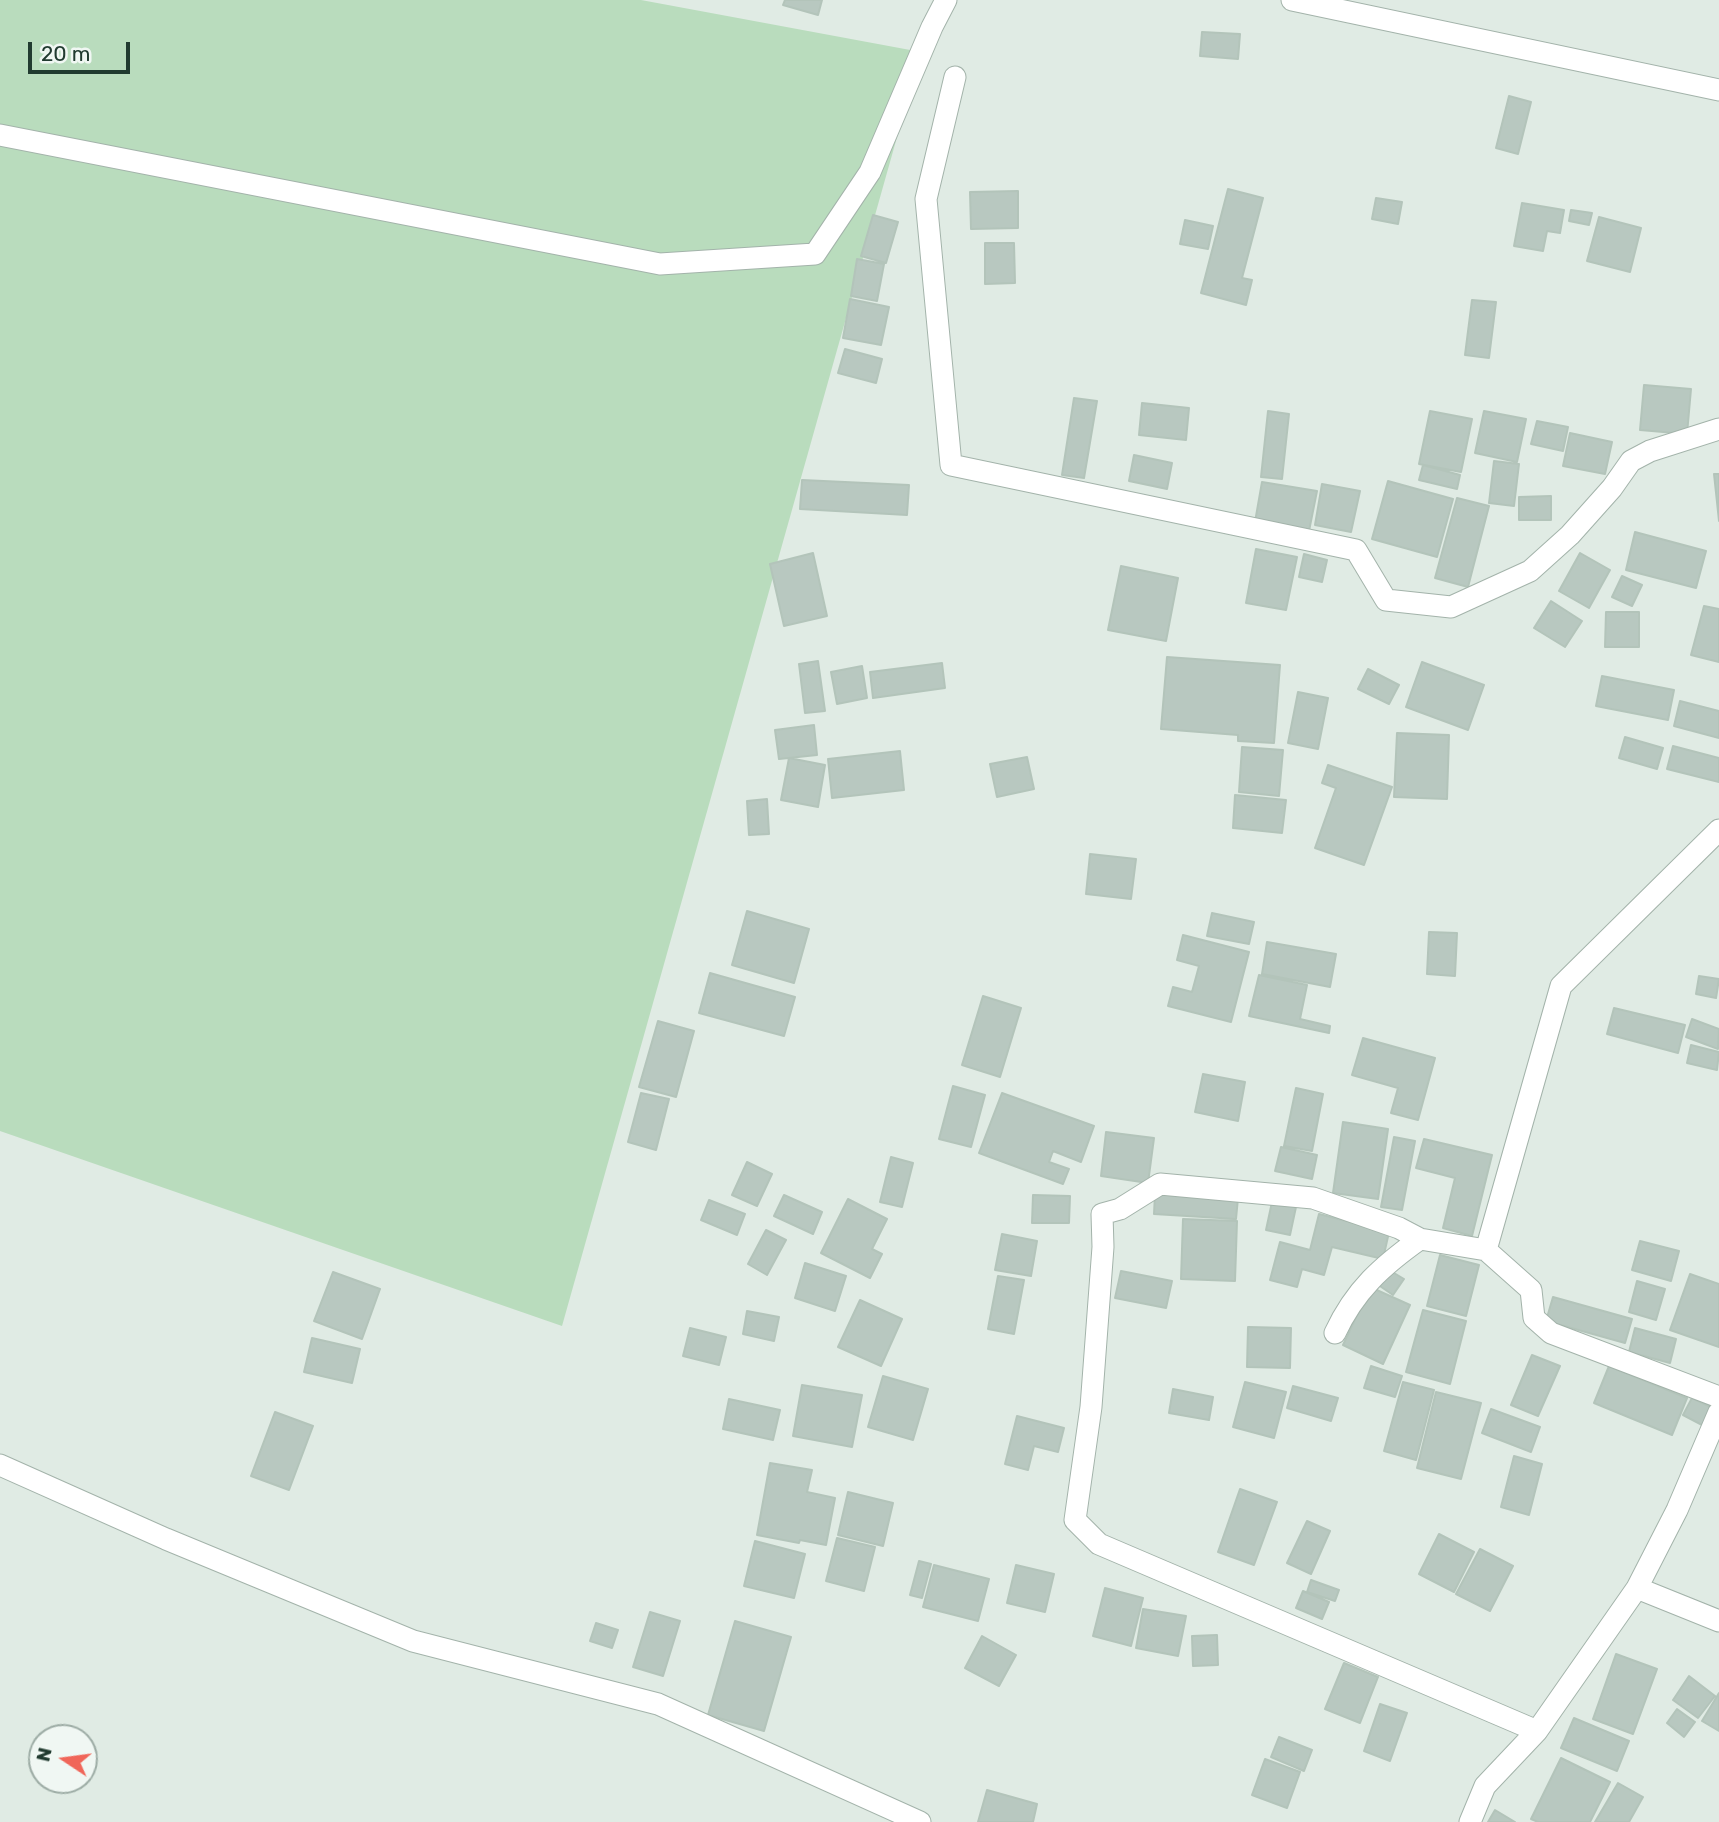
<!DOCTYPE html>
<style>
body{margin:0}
#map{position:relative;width:1719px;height:1822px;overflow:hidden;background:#e0ebe4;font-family:Rubik,sans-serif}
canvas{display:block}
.north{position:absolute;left:28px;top:1724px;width:70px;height:70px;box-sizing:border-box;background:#f0f7f3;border:2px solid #9daca5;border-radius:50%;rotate:283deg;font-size:19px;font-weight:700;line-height:28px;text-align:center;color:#213b30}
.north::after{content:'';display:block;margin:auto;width:24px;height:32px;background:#f06659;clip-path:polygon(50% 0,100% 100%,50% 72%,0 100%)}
.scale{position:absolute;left:28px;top:42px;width:102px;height:32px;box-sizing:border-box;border:4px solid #213b30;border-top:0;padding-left:9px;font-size:21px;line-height:24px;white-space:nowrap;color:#213b30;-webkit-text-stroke:5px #f0f7f3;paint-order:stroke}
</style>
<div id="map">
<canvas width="1719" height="1822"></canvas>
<div class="north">N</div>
<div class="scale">20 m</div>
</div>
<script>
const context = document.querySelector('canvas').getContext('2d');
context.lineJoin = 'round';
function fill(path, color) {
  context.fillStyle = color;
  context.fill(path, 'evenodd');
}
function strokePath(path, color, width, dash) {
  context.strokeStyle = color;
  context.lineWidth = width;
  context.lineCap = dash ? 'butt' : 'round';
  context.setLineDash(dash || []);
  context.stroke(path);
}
fill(new Path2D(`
 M0,0h641l280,52 -359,1274 -562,-195z`), '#b9dcbd');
const building = new Path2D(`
 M785,0h37l-4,15 -35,-10z
 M1202,32l38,2 -2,25 -38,-3z
 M1509,96l22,6 -13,52 -22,-6z
 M1228,189l35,9 -21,80 10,2 -6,25 -45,-12z
 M1018,191v37l-47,1 -1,-37z
 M1376,198l26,4 -4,22 -26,-5z
 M1522,203l42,7 -4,23 -13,-2 -4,20 -29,-5z
 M1571,210l21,3 -3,12 -20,-4z
 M873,215l25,7 -12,41 -25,-7z
 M1599,217l42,11 -11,44 -43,-11z
 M1185,220l28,6 -5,23 -28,-5z
 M985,243h29l1,40 -30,1z
 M857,259l27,5 -7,37 -26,-5z
 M850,299l39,8 -8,38 -38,-7z
 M1472,300l24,2 -7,56 -24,-3z
 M845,349l37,10 -6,24 -38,-10z
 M1644,385l47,4 -4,45 -47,-4z
 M1074,398l23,3 -13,77 -22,-3z
 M1142,403l47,5 -3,32 -47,-5z
 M1268,411l21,3 -7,65 -21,-2z
 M1430,411l42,8 -11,53 -42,-8z
 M1484,411l42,8 -9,43 -42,-9z
 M1537,421l31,6 -5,24 -32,-7z
 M1570,433l42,9 -7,32 -42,-8z
 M1134,455l38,8 -5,26 -38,-8z
 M1494,461l25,3 -5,42 -25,-3z
 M1423,465l37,10 -3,14 -38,-9z
 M1714,474h5v47z
 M802,480l107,5 -2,30 -107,-6z
 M1388,481l65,18 -16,58 -65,-18z
 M1262,482l55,9 -8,40 -54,-9z
 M1322,484l38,7 -9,41 -36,-7z
 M1551,496v24h-32v-23z
 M1457,498l32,8 -21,81 -33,-9z
 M1635,532l71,19 -10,37 -70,-18z
 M1256,549l41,8 -11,53 -40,-7z
 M813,553l14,63 -43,10 -14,-62z
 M1580,553l30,17 -21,38 -30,-17z
 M1304,554l23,6 -5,22 -23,-5z
 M1121,566l57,12 -12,63 -58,-11z
 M1622,576l20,9 -10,21 -20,-9z
 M1551,601l31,20 -17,26 -31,-19z
 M1704,606l15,3v53l-28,-7z
 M1606,612h33v35h-34z
 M1167,657l113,8 -6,78 -36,-2v-6l-77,-6z
 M818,661l7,50 -20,2 -6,-49z
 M1422,662l62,23 -16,45 -62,-23z
 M942,663l3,25 -72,10 -3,-26z
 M862,666l5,32 -30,6 -6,-32z
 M1368,669l31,16 -10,19 -31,-15z
 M1602,676l72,14 -6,30 -72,-14z
 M1298,692l30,6 -10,51 -30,-6z
 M1680,701l39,10v27l-45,-12z
 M814,725l3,30 -38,4 -4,-29z
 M1397,733l52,2 -2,64 -53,-2z
 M1625,737l38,11 -6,21 -38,-11z
 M1673,746l46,12v24l-52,-13z
 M1242,747l41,3 -4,46 -40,-4z
 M900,751l4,39 -72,8 -4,-39z
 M1027,757l7,32 -37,8 -7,-33z
 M789,758l36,7 -7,42 -37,-7z
 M1328,765l64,22 -28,78 -49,-17 21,-60 -14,-5z
 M1235,795l51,5 -4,33 -49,-5z
 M767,799l2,35 -20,1 -2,-34z
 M1090,854l46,5 -5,40 -45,-5z
 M747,911l62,18 -15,54 -62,-18z
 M1212,913l42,9 -5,22 -42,-8z
 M1429,932l28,1 -2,43 -28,-2z
 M1183,935l66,17 -18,70 -63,-16 5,-19 19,5 7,-26 -22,-6z
 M1267,942l69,12 -6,33 -68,-13z
 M710,973l85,24 -11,39 -85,-23z
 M1259,975l48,10 -7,34 30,7 -1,7 -80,-17z
 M1699,976l20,3 -3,19 -20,-4z
 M983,996l38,12 -21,69 -38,-12z
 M1614,1008l71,17 -7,28 -71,-19z
 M1692,1019l27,10 -1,20 -32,-12z
 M658,1021l36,10 -18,66 -37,-10z
 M1363,1038l72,20 -17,62 -27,-7 7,-25 -46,-13z
 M1691,1045l28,7 -2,18 -30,-7z
 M1203,1074l42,8 -7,39 -43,-9z
 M953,1086l32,9 -14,52 -32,-8z
 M1296,1088l27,6 -11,57 -28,-5z
 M641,1093l28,6 -13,51 -28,-8z
 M1002,1093l92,33 -13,36 -28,-11 -4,11 20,7 -6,15 -84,-31z
 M1343,1122l45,7 -10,70 -45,-6z
 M1106,1132l48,6 -6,45 -47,-7z
 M1394,1137l21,4 -13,69 -21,-3z
 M1424,1139l68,16 -20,81 -29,-8 12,-50 -39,-10z
 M1281,1147l36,8 -5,24 -37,-8z
 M891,1157l22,6 -11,44 -22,-5z
 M747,1162l25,12 -15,32 -25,-11z
 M1155,1194l83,4 -2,21 -82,-5z
 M784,1195l38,17 -9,22 -39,-18z
 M1033,1195l37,1 -1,27h-37z
 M848,1199l39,20 -15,30 10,5 -12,24 -49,-25z
 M709,1200l36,14 -8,21 -36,-15z
 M1272,1202l24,5 -6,28 -24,-5z
 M1319,1214l70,18 -6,27 -51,-12 -8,28 -22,-6 -5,18 -27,-7 10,-38 30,8z
 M1183,1219l54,2 -2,60 -54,-2z
 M766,1230l20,10 -19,35 -19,-11z
 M1002,1234l35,7 -6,35 -36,-6z
 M1640,1241l39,10 -8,30 -39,-11z
 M1440,1255l39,10 -13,51 -39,-10z
 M805,1263l41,13 -11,35 -40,-13z
 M1384,1267l20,12 -11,16 -19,-13z
 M1121,1271l51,10 -6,27 -51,-10z
 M333,1272l47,17 -18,50 -48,-18z
 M1690,1274l29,10v63l-49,-17z
 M998,1276l26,4 -10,54 -26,-5z
 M1637,1281l28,8 -9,31 -27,-8z
 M1370,1287l40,18 -27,59 -40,-19z
 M1553,1297l79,22 -7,24 -79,-22z
 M860,1300l42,19 -21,47 -43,-19z
 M1423,1310l43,11 -16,63 -44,-12z
 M747,1311l32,6 -5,24 -31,-7z
 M1248,1327l43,1 -1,40 -43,-1z
 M690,1328l36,9 -7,28 -36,-9z
 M1635,1328l41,11 -6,24 -41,-11z
 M312,1338l48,11 -8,34 -48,-11z
 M1532,1355l28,11 -22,50 -27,-11z
 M1371,1366l31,10 -7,21 -31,-9z
 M1609,1366l78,32 -15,37 -78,-32z
 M883,1376l45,13 -15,51 -45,-13z
 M1245,1382l41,10 -12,46 -41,-11z
 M1403,1382l31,8 -18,70 -32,-9z
 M802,1385l60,10 -10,52 -59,-11z
 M1293,1386l45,12 -7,23 -44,-13z
 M1173,1389l40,8 -4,23 -40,-7z
 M1436,1392l45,11 -20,76 -44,-11z
 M1692,1398l21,10 -9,18 -21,-11z
 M729,1399l51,11 -7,30 -50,-11z
 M1491,1409l49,18 -9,25 -49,-19z
 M275,1412l38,14 -24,64 -38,-14z
 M1017,1416l47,12 -6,24 -24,-6 -6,24 -23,-6z
 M1514,1456l28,8 -13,51 -28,-8z
 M770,1463l42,7 -5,22 28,6 -9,47 -26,-5 -1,3 -42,-8z
 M1240,1489l37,13 -23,63 -36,-13z
 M848,1492l45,11 -10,43 -45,-11z
 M1307,1521l23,10 -19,43 -24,-11z
 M1439,1534l35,18 -20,40 -35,-18z
 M837,1538l38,9 -11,44 -38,-10z
 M755,1541l50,13 -11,44 -50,-12z
 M1480,1549l33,17 -23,45 -34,-17z
 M919,1561l12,3 -9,34 -12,-3z
 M934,1565l55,14 -11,42 -55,-14z
 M1016,1565l38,9 -9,38 -38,-9z
 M1311,1580l28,10 -4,11 -28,-9z
 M1105,1588l38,10 -12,48 -38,-10z
 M1303,1591l26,11 -7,17 -26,-11z
 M1143,1609l43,7 -8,40 -42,-8z
 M650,1612l30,9 -17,55 -30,-9z
 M735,1621l56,16 -27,94 -56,-16z
 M596,1623l22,7 -6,18 -22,-7z
 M1217,1635l1,30 -25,1 -1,-30z
 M982,1636l34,19 -17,31 -34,-18z
 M1616,1654l41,15 -24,65 -40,-15z
 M1344,1663l34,14 -18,46 -35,-14z
 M1689,1676l26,20 -17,22 -25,-18z
 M1719,1693v38l-17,-10z
 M1380,1704l27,9 -17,48 -26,-10z
 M1677,1709l18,13 -11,15 -17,-14z
 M1574,1718l55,23 -12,30 -56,-23z
 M1279,1737l33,13 -8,21 -33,-14z
 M1561,1758l49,24 -20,40h-52l-7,-3z
 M1265,1759l35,13 -13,36 -35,-13z
 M1618,1783l25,14 -14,25h-34z
 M987,1790l50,14 -4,18h-55z
 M1495,1810l20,12h-27z`);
fill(building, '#b8c8c0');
strokePath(building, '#b3c4ba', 2);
const minor = new Path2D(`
 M1292,0l427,90
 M955,77l-29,122 25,266 405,85 30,50 65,7 79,-36 40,-36 42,-47 19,-27 19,-10 69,-22
 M0,135l660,129 155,-10 55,-82 62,-145 14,-27
 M1486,1250l75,-264 158,-156
 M1335,1333c20,-43 47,-67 85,-94
 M0,1465l166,74 247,102 245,63 262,118
 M1637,1588l82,33
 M1537,1731l-438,-187 -24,-24 16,-113 12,-160 -1,-33 18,-5 40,-25 153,14 86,30 21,11 66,11 45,40 3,28 17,15 168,64
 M1470,1822l15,-36 52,-55 100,-143 40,-78 42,-98`);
strokePath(minor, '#a3b3aa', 23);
strokePath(minor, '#fff', 21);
</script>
